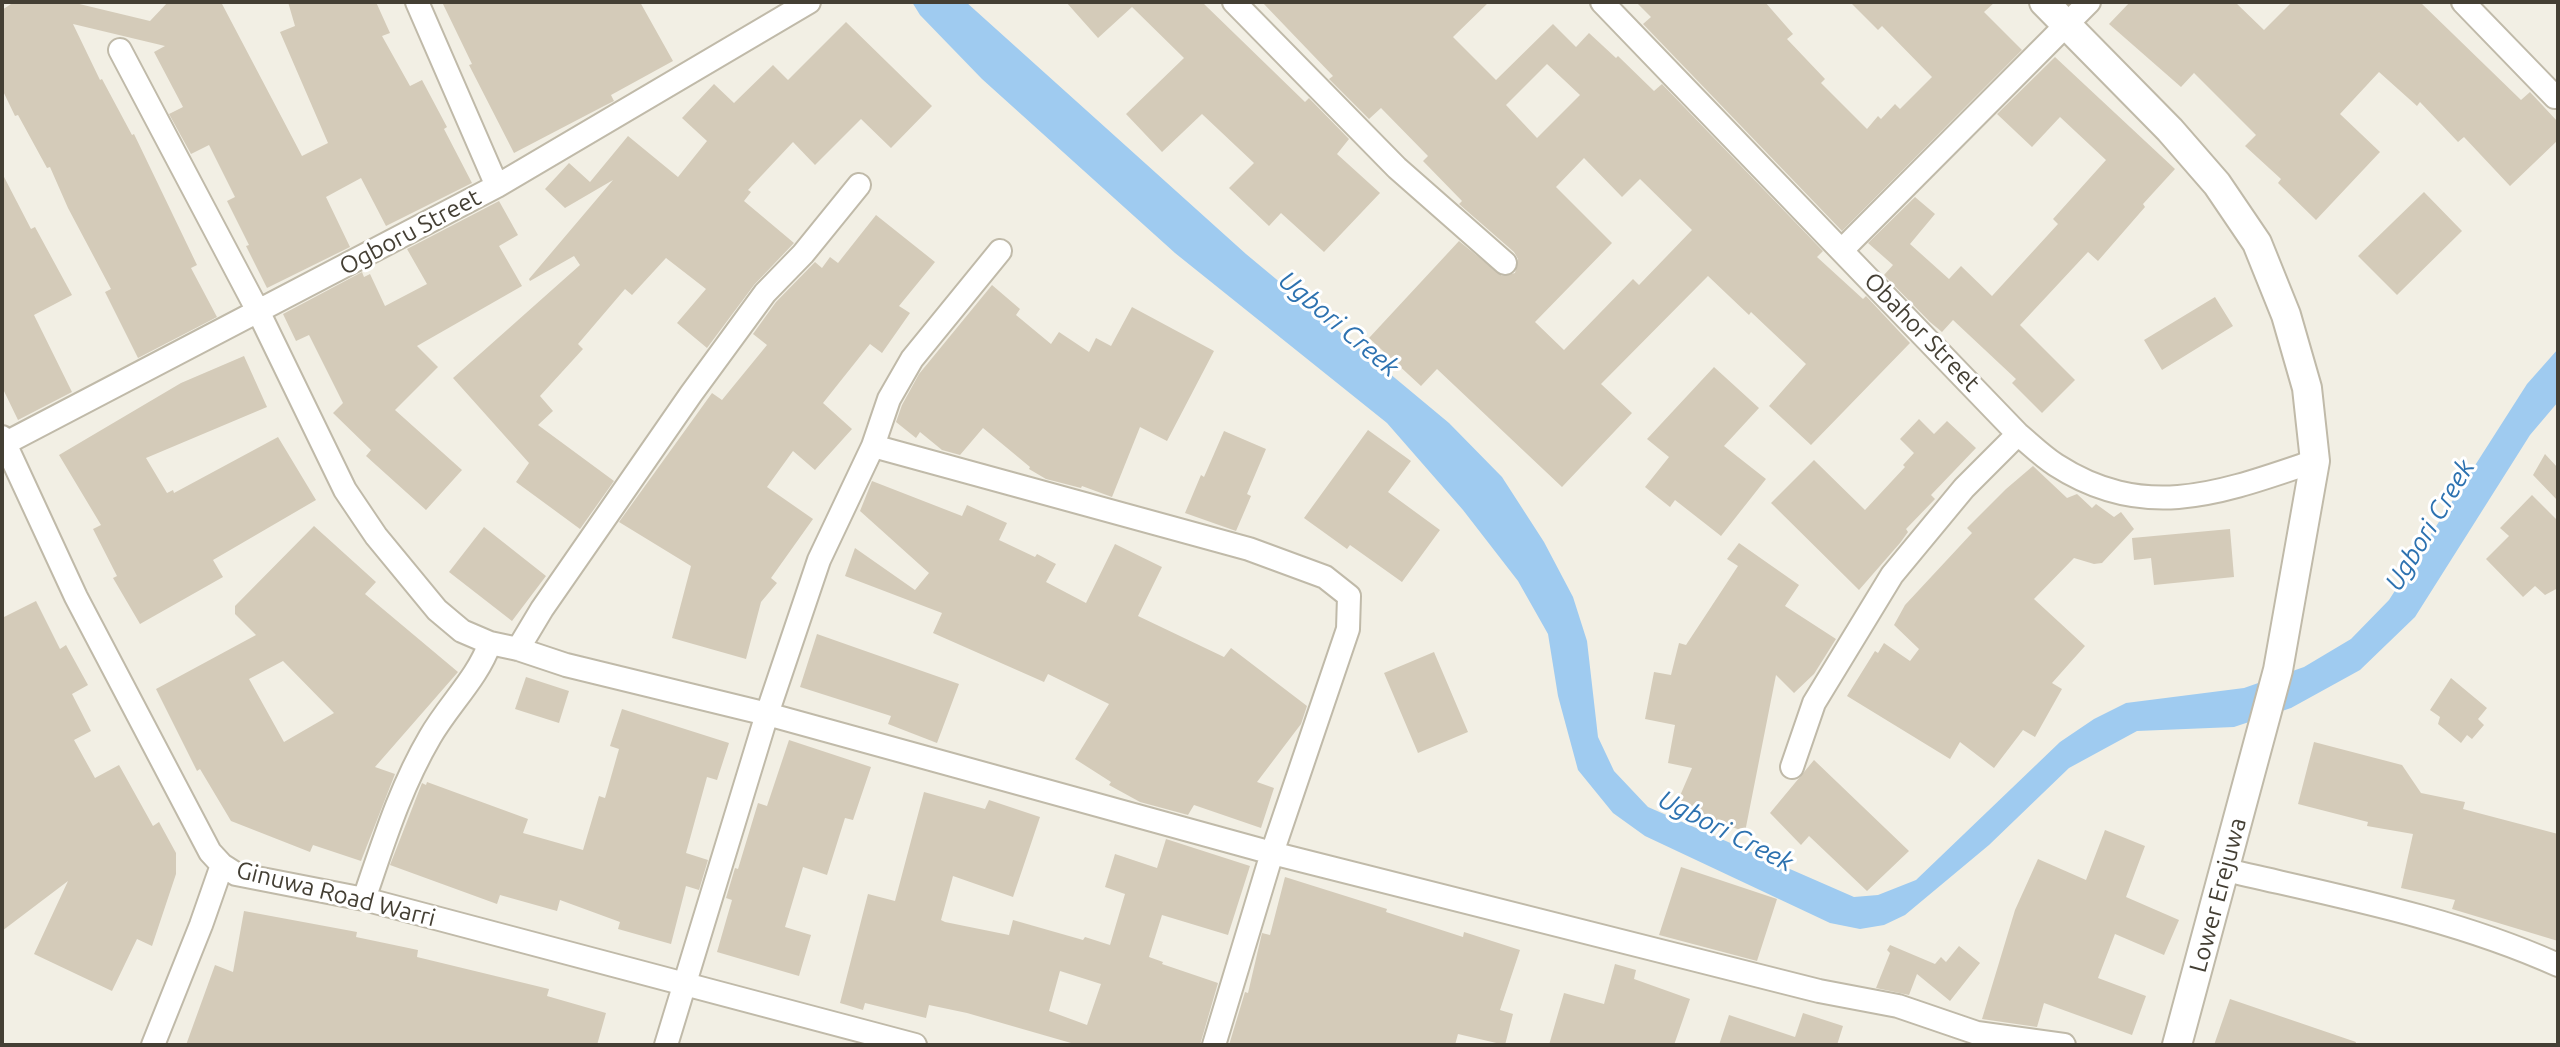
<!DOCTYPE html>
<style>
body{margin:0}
#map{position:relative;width:2560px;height:1047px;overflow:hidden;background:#f2efe4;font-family:Ubuntu,sans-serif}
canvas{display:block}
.frame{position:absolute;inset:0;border:4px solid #443f34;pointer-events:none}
</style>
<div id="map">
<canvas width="2560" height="1047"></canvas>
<div class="frame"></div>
</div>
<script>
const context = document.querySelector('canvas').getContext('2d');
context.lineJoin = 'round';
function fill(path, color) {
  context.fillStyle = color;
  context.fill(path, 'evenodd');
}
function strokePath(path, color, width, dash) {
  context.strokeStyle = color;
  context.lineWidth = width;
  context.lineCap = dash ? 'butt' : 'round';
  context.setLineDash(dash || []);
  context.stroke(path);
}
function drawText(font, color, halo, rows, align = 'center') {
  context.font = font + ' Ubuntu,sans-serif';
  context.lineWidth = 6;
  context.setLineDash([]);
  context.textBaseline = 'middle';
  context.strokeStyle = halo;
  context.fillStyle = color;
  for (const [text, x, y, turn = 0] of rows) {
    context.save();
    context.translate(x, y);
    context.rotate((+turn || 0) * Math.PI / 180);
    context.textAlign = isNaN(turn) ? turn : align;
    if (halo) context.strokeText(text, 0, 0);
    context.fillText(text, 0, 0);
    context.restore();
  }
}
fill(new Path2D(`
 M912,2h54l280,252 203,169 53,54 42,65 29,55 14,44 11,96 16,34 34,36 206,90 24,-2 38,-15 144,-138 34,-23 32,-16 118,-15 60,-21 47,-28 38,-39 138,-216 31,-35v53l-28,33 -115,182 -55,53 -69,38 -57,19 -97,4 -68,37 -80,77 -84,70 -21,10 -24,4 -30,-6 -185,-87 -32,-23 -35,-43 -20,-74 -10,-62 -30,-53 -55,-71 -76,-87 -212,-170 -193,-174 -62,-64z`), '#9fcbf0');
fill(new Path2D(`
 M14,2h57l79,19 18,-19h53l81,154 26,-13 -48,-111 15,-6 -7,-24h88l14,31 -8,3 28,50 12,-6 25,47 -3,2 28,54 -86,43 -25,-48 -35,19 24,50 -83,41 -21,-42 3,-1 -22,-44 8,-4 -26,-52 -18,9 -22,-40 14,-7 -29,-55 11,-6 -92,-22 27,56 2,-1 30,56 2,-1 63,131 -6,3 26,49 -79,41 -33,-66 6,-3 -43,-81 -18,-41 -3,1 -29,-53 -3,1 -13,-27v-79z
 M442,2h198l33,59 -62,34 3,6 -10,5 -90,47 -45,-88 3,-1z
 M1066,2h136l103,100 4,-4 40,41 -12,15 43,39 -56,59 -43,-39 -12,13 -40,-38 25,-25 -52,-49 -40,38 -36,-38 58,-56 -52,-51 -34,31z
 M1262,2h227l-36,35 43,43 57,-56 23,23 13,-14 27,25 2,-2 36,35 8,-7 161,167 -6,6 46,42 3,-3 44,47 -99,102 -42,-39 37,-42 -55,-52 -2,3 -41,-39 -107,108 31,29 -70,74 -125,-118 -16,17 -52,-48 90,-97 43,35 13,-3 3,-14 -4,-7 -55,-48 3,-3 -39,-40 5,-5 -47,-48 -12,11 -40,-40 4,-3zM1547,64l33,31 -43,43 -31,-33zM1584,158l38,39 18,-18 52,51 -53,55 -6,-6 -69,71 -29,-28 77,-79 -56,-56z
 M1636,2h129l28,32 -6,5 38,40 -4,4 46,46 11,-13 3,3 14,-15 5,5 32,-32 -50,-51 -4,4 -28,-28h145l-11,10 38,38 -180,181 -199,-207 8,-7z
 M2130,2h105l29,28 28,-28h128l101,98 9,-8 28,30v18l-48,46 -46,-49 -6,5 -38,-40 -3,4 -38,-34 -39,42 40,38 -64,68 -38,-37 3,-4 -36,-33 11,-11 -62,-62 -13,14 -72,-63z
 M846,22l86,84 -41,42 -30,-29 -46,46 -22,-23 -45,48 3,2 -7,9 50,42 -40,42 -47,63 -30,-25 29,-34 -40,-31 -34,37 -7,-6 -47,55 5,5 -43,47 13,15 -15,14 76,56 -34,48 -64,-47 13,-19 -76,-85 127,-113 -6,-9 -44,25 -1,-2 84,-99 -48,28 -20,-19 24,-26 21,19 38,-46 50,41 29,-36 -25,-23 32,-34 20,19 39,-38 15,15z
 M2055,57l120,112 -32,35 2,3 -47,54 -10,-9 -68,73 55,55 -33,33 -30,-30 4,-4 -63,-59 -11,12 -12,-10 -46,-47 9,-10 -25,-22 47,-46 20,17 -25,30 39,35 12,-13 31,30 66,-72 -5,-5 53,-59 -46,-43 -28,30 -35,-33z
 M2,173l29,56 4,-2 37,68 -38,20 38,77 -54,28 -16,-33z
 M2424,192l38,39 -65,64 -39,-39z
 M499,201l19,34 -19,11 23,40 -105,60 21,21 -43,43 67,60 -36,40 -60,-54 5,-6 -38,-37 10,-10 -34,-68 -13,6 -13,-27 79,-42 2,5 6,-3 15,32 42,-22 -20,-35z
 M876,215l59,47 -36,44 11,7 -28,40 -12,-9 -47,59 29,26 -37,41 -22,-19 -26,36 46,32 -42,59 6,5 -16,19 -15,57 -74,-21 19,-72 -72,-44 93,-129 10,7 45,-55 -14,-11 23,-32 39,-40 7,6 8,-11 8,6z
 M992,285l28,24 -4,6 35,29 8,-12 30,20 7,-14 15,8 21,-39 82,44 -47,90 -27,-14 -28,70 -30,-11 -1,2 -35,-9 -17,-10 1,-2 -47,-39 -23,27 -18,-5 -22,-18 -4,6 -20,-16 6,-17 17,-31z
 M2215,297l18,29 -71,44 -18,-30z
 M244,356l23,51 -121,51 21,35 6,-3 1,3 104,-56 38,63 -103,60 10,17 -83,47 -27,-46 4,-2 -24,-47 8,-4 -42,-70 122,-72z
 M1714,367l45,41 -35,38 42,33 -45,57 -46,-36 -5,7 -25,-20 24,-30 -22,-18z
 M1919,419l15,15 13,-13 29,27 -45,47 4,4 -29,30 2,3 -8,11 -41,47 -88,-87 43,-43 51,50 40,-43 -2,-2 11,-12 -14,-14z
 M1368,430l43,31 -23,31 52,38 -38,52 -52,-37 -3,4 -43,-31z
 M1224,431l42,18 -19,45 4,2 -15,35 -51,-18 16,-38 3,2z
 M2545,454l13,14v33l-25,-26z
 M2033,466l34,32 10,-4 15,14 4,-4 18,13 7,-5 13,17 -32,34 -8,1 -20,-6 -40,41 51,47 -33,37 10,6 -27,48 -12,-7 -29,38 -34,-26 -10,17 -103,-63 28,-45 3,2 6,-10 26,18 9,-12 -25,-24 11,-20 67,-72 -5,-5 39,-39z
 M872,481l90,35 5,-11 40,18 -8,17 36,17 2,-3 19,10 -10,18 40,21 29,-59 47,23 -24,49 86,41 7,-9 76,58 -6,18 -44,58 17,6 -13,40 -67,-23 -6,10 -48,-13 -31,-17 2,-3 -36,-23 34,-55 -61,-30 -4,8 -111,-49 9,-20 -97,-37 10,-28 60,42 14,-17 -69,-62z
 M2532,495l26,26v67l-13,7 -10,-9 -12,11 -37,-38 23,-23 -9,-8z
 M314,526l62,56 -11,12 93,78 -83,95 20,7 -34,87 -48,-16 -3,7 -79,-31 -31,-52 -3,2 -41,-82 100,-54 -21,-21v-8zM283,661l51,52 -50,29 -35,-63z
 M484,527l62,49 -34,45 -63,-49z
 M2230,529l4,48 -80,8 -3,-27 -17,2 -2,-22z
 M1739,543l60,42 -14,21 51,33 -22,35 -20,19 -18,-18 -31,157 -69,-27 16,-37 -24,-5 7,-38 -30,-6 9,-47 17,3 8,-32 7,2 52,-79 -11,-7z
 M36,601l24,48 6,-4 22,40 -16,9 19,37 -17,9 21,38 24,-13 34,61 6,-4 17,31v21l-24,72 -15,-7 -25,52 -78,-37 34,-73 -66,50v-313z
 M817,634l142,50 -22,59 -49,-19 3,-8 -91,-29z
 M1434,652l34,80 -50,21 -34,-80z
 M526,677l43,14 -10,32 -44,-14z
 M2451,678l36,30 -9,11 6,6 -12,14 -5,-4 -6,8 -23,-19 2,-7 -10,-7z
 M622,709l107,34 -12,37 -10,-3 -21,76 22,7 -9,30 -13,-4 -15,58 -53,-15 2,-7 -60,-22 -3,11 -57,-16 -3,9 -107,-39 32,-82 4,2 1,-3 101,37 -5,14 60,17 16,-54 6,2 14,-49 -9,-3z
 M789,740l82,27 -18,53 -8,-2 -18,57 -24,-8 -18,60 26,8 -12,41 -82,-24 15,-52 -6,-2 9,-30 3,1 20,-66 9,3z
 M2314,742l88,23 19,28 44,9 -2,7 95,25v107l-106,-32 3,-9 -54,-12 12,-54 -46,-8 1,-4 -70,-18z
 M1814,760l95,91 -42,40 -58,-55 -8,9 -31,-32z
 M924,792l61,17 4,-9 51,17 -27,80 -60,-21 -12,44 4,2 64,13 4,-15 70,20 2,-3 25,8 15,-51 -20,-7 10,-33 42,14 9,-29 84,27 -22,69 -66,-20 -13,42 14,5 -1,2 56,19 -18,62h-122l-111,-32 -38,-8 -3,13 -61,-15 -2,7 -23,-7 28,-109 27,7zM1060,971l41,13 -14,41 -38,-14z
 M2105,830l40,16 -19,51 53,23 -15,35 -49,-21 -17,44 48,18 -14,39 -88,-32 -7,24 -55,-8 33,-109 23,-51 48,21z
 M1681,867l96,32 -20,62 -98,-26z
 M1285,877l102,32 -1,3 77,25 1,-5 56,18 -20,60 13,4 -8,31 -47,-11 -3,11h-226l16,-53 3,1 14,-60 8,2z
 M244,911l113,21 -1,5 62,13 -1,7 132,32 -2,7 59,17 -9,32h-411l29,-80 18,7z
 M1890,945l45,19 6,-7 5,5 13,-16 21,17 -30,38 -33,-27 -8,21 -33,-7 14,-35 -3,-3z
 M1615,964l21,6 -2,9 56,20 -16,46h-125l15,-52 40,11z
 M2230,999l126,43 -1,3h-141z
 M1803,1013l40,13 -6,19h-118l10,-30 66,22z`), '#d4cbb9');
const minor = new Path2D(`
 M417,2l80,184
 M1234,2l163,166 108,95
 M1602,2l416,432c12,10 24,22 38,31 90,58 167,27 259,-4
 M2463,2l92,95
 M120,50l139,263 86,177 31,46 61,74 25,21 28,12 28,6 48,16 201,49 505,139 547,138 79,15 79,27 87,12
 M1842,250l247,-248
 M2,437l74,160 134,255 12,13 14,9 128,25 551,146
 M2,445l495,-259 312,-184
 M873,446l376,103 76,28 24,19 -1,33 -76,224 -58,192
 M518,649l24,-40 149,-215 74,-101 38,-39 56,-69
 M1792,767l22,-64 78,-128 72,-87 54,-54
 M2226,870c111,26 228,48 332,95
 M364,899c19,-55 36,-111 66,-162 19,-33 47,-58 60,-94
 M153,1045l48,-120 21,-60
 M666,1045l101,-331 52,-154 54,-114 16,-47 23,-40 88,-108`);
const tertiary = new Path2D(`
 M2044,2l126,128 47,54 40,59 29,72 21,73 8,73 -37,209 -101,375`);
strokePath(minor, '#c0baa9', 26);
strokePath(tertiary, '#c0baa9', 32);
strokePath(minor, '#fff', 22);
strokePath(tertiary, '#fff', 28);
drawText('24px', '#443f34', '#fff', [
 ["Ogboru Street",410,232,-28],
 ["Obahor Street",1922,332,46],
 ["Ginuwa Road Warri",336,894,14],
 ["Lower Erejuwa",2218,895,-75]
]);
drawText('italic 26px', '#2d72b0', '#fff', [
 ["Ugbori Creek",1339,324,40],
 ["Ugbori Creek",2430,525,-59],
 ["Ugbori Creek",1726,831,27]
]);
</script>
